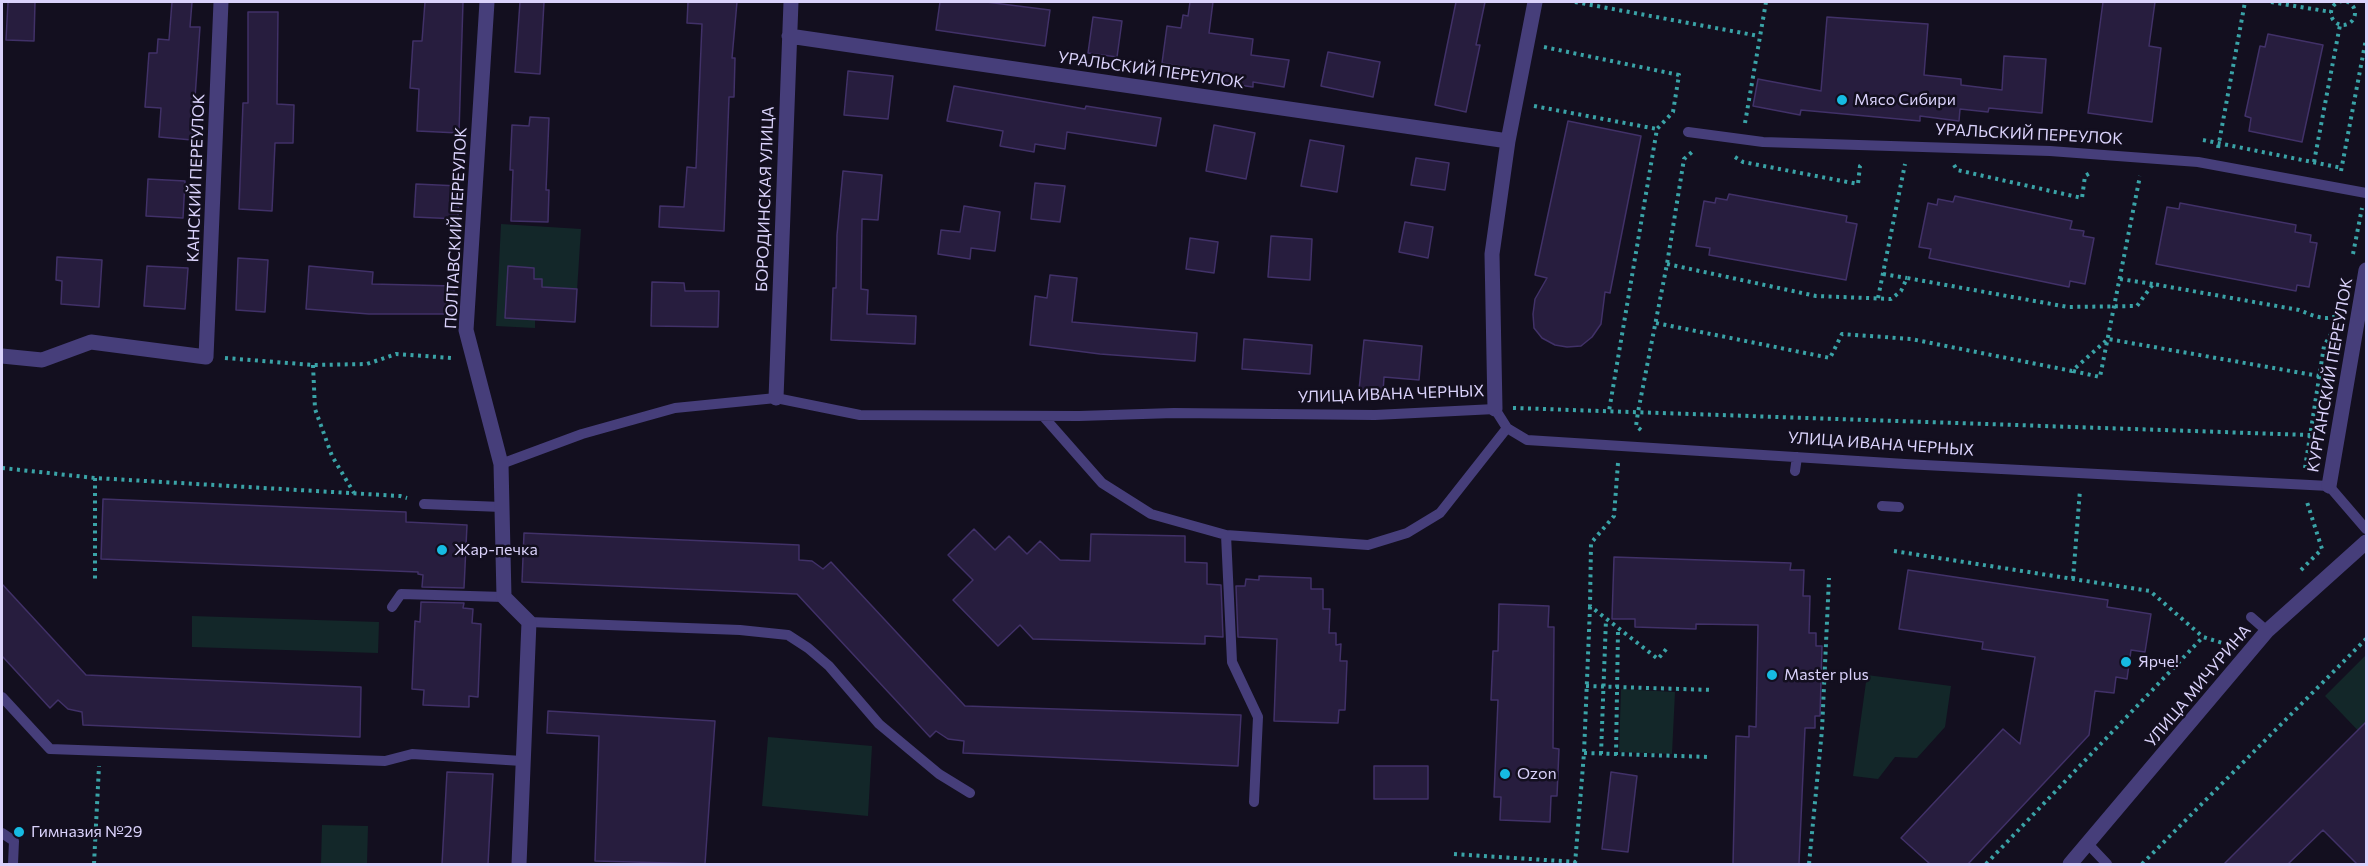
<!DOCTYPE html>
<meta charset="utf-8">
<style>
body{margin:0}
#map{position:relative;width:2368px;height:866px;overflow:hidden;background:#130f1f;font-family:Commissioner,sans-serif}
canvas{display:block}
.frame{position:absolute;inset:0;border:3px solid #dad2fb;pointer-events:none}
</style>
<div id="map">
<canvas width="2368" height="866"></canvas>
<div class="frame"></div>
</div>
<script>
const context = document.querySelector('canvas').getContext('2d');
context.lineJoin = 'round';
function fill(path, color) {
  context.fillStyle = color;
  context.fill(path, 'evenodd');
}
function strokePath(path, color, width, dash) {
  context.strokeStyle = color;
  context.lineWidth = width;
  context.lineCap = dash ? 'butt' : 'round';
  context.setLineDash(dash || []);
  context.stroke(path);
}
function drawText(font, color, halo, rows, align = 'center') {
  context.font = font + ' Commissioner,sans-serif';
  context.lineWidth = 5;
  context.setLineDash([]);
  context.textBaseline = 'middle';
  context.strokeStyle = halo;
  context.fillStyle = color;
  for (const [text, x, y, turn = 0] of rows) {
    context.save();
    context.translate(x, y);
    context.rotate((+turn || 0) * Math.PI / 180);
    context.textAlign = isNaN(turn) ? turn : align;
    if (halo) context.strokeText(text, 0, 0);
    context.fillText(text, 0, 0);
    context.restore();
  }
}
fill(new Path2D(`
 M501,224l80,5 -6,93 -40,-2v8l-39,-2z
 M192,616l187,6 -1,31 -186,-6z
 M2366,655v84l-41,-43z
 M1867,675l84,11 -6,41 -28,31 -22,-1 -17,22 -25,-3z
 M1621,689l54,3 -3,62 -53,-2z
 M768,737l104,9 -4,70 -106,-10z
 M322,825l46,1 -1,38h-46z`), '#132729');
const building = new Path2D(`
 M8,2h27l-1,39 -28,-1z
 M172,2h20l-2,25h10l-8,113 -33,-3 2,-29 -16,-1 4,-54h8l1,-14 11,1z
 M425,2h38l-4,131 -42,-2 2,-42 -9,-1 3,-47h9z
 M520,2h24l-4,72 -25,-2z
 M688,2h49l-5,56h3l-1,39h-5l-5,134 -65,-4 1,-21 24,1 3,-40 9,1 6,-144 -15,-1z
 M940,2h46l64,8 -5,36 -109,-16z
 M1190,2h23l-4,31 44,6 -2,16 38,5 -5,27 -31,-5v5l-37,-5 2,-9 -56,-10 5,-37 14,2 2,-13 5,1z
 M1456,2h29l-9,43h4l-14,67 -31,-7z
 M2103,2h52l-6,44 12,2 -9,74 -64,-9z
 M248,12h30l-1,92 17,1 -1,38h-18l-3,68 -33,-2 4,-106h5z
 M1093,17l29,4 -5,36 -29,-4z
 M1827,17l101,7 -4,51 37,4v6l41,5 2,-34 42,3 -4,54 -53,-5 -1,4 -28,-3 -1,12 -39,-5v5l-119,-11 -1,5 -47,-9 5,-27 63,12z
 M2268,34l55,11 -21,97 -53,-11 2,-13 -6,-2 15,-70 5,1z
 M1328,52l52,10 -7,35 -52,-11z
 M848,71l45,5 -5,43 -44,-4z
 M954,86l131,23 1,-3 75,12 -5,28 -89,-14 -2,17 -30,-5 -1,8 -34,-6 3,-15 -56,-10z
 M530,117l19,1 -3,72h3l-1,32 -37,-1 2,-51h-3l2,-45 17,1z
 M1568,121l73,15 -31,157 -5,-1 -4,32 -9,13 -11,9 -14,1 -12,-2 -13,-7 -8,-10 -1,-14 2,-15 12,-21 -12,-3z
 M1214,125l41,8 -9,46 -40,-8z
 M1310,140l34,6 -7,46 -36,-6z
 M1416,158l33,5 -4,27 -34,-5z
 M843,171l39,4 -4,45 -16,-1 -1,70 7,1 -1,24 49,2 -1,28 -84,-4 2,-52h3l1,-53z
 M148,179l37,2 -2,37 -37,-2z
 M1035,183l30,3 -5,36 -29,-3z
 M416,184l43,2 -1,33 -44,-2z
 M1729,194l118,22 -1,6 11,2 -11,56 -137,-25 1,-7 -14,-2 8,-45 11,2 1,-5 11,2z
 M1955,196l117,25 -2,8 14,2 -1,5 11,2 -9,46 -15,-3 -1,6 -140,-29 2,-9 -12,-2 9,-44 9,2 1,-6 15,3z
 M2180,203l116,22 -1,7 16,3 -1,7 7,1 -8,44 -12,-2 -1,6 -140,-27 11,-57 12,2z
 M964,206l36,6 -5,39 -24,-3 -1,11 -32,-5 3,-24 19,2z
 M1405,222l28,5 -5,31 -29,-6z
 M1271,236l41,3 -2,41 -42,-3z
 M1190,238l28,4 -4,31 -28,-4z
 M57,257l45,3 -3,47 -38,-3 1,-23 -6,-1z
 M238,258l30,2 -3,52 -29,-2z
 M147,266l41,2 -3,41 -41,-3z
 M309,266l64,6 -1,12 82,2v28h-85l-63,-5z
 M508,266l26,2v11h8v8l35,2 -2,33 -70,-4z
 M1050,275l27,3 -5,44 125,11 -2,28 -95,-7 -70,-9 5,-49 12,2z
 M652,282l32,1 1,8h34l-1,36 -67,-1z
 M1244,339l68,6 -2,29 -68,-5z
 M1364,340l58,6 -3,34 -35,-3 -1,15 -24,-2z
 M103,499l303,13v10l61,3 -3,63 -42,-1 1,-12 -5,-1v-2l-317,-13z
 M974,529l21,21 14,-14 18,18 13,-13 20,19 30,1 1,-27 94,2v26l22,1v21l14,1 2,52 -18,-1v8l-172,-5 -13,-14 -22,21 -45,-46 20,-20 -25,-25z
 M524,533l275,12v15l13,1 11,8 8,-7 134,144 276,9 -3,51 -275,-13 1,-12 -16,-2 -12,-8 -6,6 -133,-143 -275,-12z
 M1614,557l177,6 -1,7h14l-1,26h7l-1,37h7v13h6l-2,70h-5v12h-10l-6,136h-66l3,-128 13,1v-11l7,1 2,-102 -62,-1v5l-61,-2v-8h-23z
 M1908,570l200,30 -1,7 44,7 -6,38 -14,-2 -4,29 -11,-2 -2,16 -19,-2 -6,44 -121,129h-38l-29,-26 102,-109 17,15 15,-87 -53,-8 1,-7 -84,-13z
 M1259,576l52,2v11h12v20h7l-1,24h7v12l5,-1 -1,17h7l-2,49h-6l-1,13 -64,-2 3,-82 -39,-2 -2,-51h9l1,-7 13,1z
 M2,584l84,91 275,12 -1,50 -277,-12 -1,-13 -14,-3 -10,-9 -8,8 -48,-52z
 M421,602l43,1 -1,5 10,1 -1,14 9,1 -3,73 -9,-1v11l-46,-2 1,-15 -12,-1 3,-68 5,1z
 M1499,604l50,2 -1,21h6l-1,121 6,1 -2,47h-6l-1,26 -50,-2 1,-23h-7l4,-97h-7l2,-49h5z
 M548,711l167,10 -10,143 -110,-3 4,-125 -52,-3z
 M2367,721v143h-10l-34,-34 -35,34h-64z
 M1374,766h54v33h-54z
 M447,772l46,2 -5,90h-46z
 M1611,772l26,4 -9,76 -26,-3z`);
fill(building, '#271d3e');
strokePath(building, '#413168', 1.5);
strokePath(new Path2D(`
 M2331 13a12 12 0 1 1 24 0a12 12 0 1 1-24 0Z
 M1575,2l184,34
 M2271,2l60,10
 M1544,47l135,28 -6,37 -16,17 -48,282
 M1534,106l123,23
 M1745,123l21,-121
 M2203,140l139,28
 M2218,148l27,-146
 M1735,157l8,5 115,22 2,-18 3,-3
 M2314,162l26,-137
 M1954,165l3,5 125,28 3,-22 7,-4
 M2341,171l25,-132
 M2353,254l9,-46
 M1667,264l149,32 75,3 10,-8 6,-13 161,29 69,-1 16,-22 146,26c13,5 26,12 39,5
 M1883,274l24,4
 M2120,279l33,5
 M1878,298l27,-134
 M1656,323l174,35 12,-24 69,5 161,32 36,-32 211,37
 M225,358l88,7 54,-1 29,-10 56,4
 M313,365l2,44 17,47 22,37
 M2073,371l27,6 40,-201
 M1513,408l797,27
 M1641,430l-5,-4 2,-14 29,-148 17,-105 9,-8
 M1618,463l-4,53 -23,27 -1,63 68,53 10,-12
 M2,468l93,10 305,18 7,2
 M2305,468l19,-122 11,-19
 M95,478v105
 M1894,551l256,40 53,46
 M2301,570l21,-21 -15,-47
 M2073,579l7,-89
 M1586,686l127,4
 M1584,753l126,4
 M1601,754l5,-135
 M1616,755l2,-125
 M1454,854l122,8
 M94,864l5,-98
 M1575,864l9,-111 6,-146
 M1809,864l13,-134 7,-152
 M1986,864l217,-227 26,8
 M2142,864l224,-225`), '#3aa3a7', 4, [3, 4.5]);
strokePath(new Path2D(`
 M1688,132l75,10 287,9 148,11 168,31
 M1043,416l59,67 49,31 75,21 6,127 26,55 -4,85
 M501,464l81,-30 93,-26 101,-10 84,17 219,1 95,-3 201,2 120,-6 12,19 20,12 378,24 424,22 37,43
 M1795,471l2,-14
 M424,504l78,3
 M1882,506l17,1
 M1226,535l142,10 39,-12 33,-20 67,-85
 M392,607l9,-13 103,3
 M2251,617l16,14
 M529,622l211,8 48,5 20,13 21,18 50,58 60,50 31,19
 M2,697l48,52 335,12 27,-7 110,7
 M2,833l12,8 -1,23
 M2089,845l18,19`), '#463e7a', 10);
strokePath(new Path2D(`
 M487,2l-21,328 35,134 3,133 25,25 -10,242
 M789,36l719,105
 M2,356l40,4 49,-18 115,15 15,-355
 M776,398l15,-396
 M1495,409l-3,-155 16,-113 27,-139
 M2329,486l37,-216`), '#463e7a', 15);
strokePath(new Path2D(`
 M2070,864l197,-233 99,-89`), '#463e7a', 15);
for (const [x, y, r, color] of [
 [1842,100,6,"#16bbe2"],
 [442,550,6,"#16bbe2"],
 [2126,662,6,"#16bbe2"],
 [1772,675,6,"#16bbe2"],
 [1505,774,6,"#16bbe2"],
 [19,832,6,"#16bbe2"]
]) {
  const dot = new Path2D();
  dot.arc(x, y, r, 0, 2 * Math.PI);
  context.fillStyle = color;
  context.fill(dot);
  strokePath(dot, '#130f1f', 2);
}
drawText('16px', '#dad2fb', '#130f1f', [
 ["УРАЛЬСКИЙ ПЕРЕУЛОК",1151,70,8],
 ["УРАЛЬСКИЙ ПЕРЕУЛОК",2029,134,3],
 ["КАНСКИЙ ПЕРЕУЛОК",196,178,-88],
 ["БОРОДИНСКАЯ УЛИЦА",765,199,-88],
 ["ПОЛТАВСКИЙ ПЕРЕУЛОК",456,228,-87],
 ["КУРГАНСКИЙ ПЕРЕУЛОК",2330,375,-80],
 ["УЛИЦА ИВАНА ЧЕРНЫХ",1391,394,-2],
 ["УЛИЦА ИВАНА ЧЕРНЫХ",1881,444,4],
 ["УЛИЦА МИЧУРИНА",2198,686,-50]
]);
drawText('16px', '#dad2fb', '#130f1f', [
 ["Мясо Сибири",1854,100],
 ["Жар-печка",454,550],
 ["Ярче!",2138,662],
 ["Master plus",1784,675],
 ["Ozon",1517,774],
 ["Гимназия №29",31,832]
], 'left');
</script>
